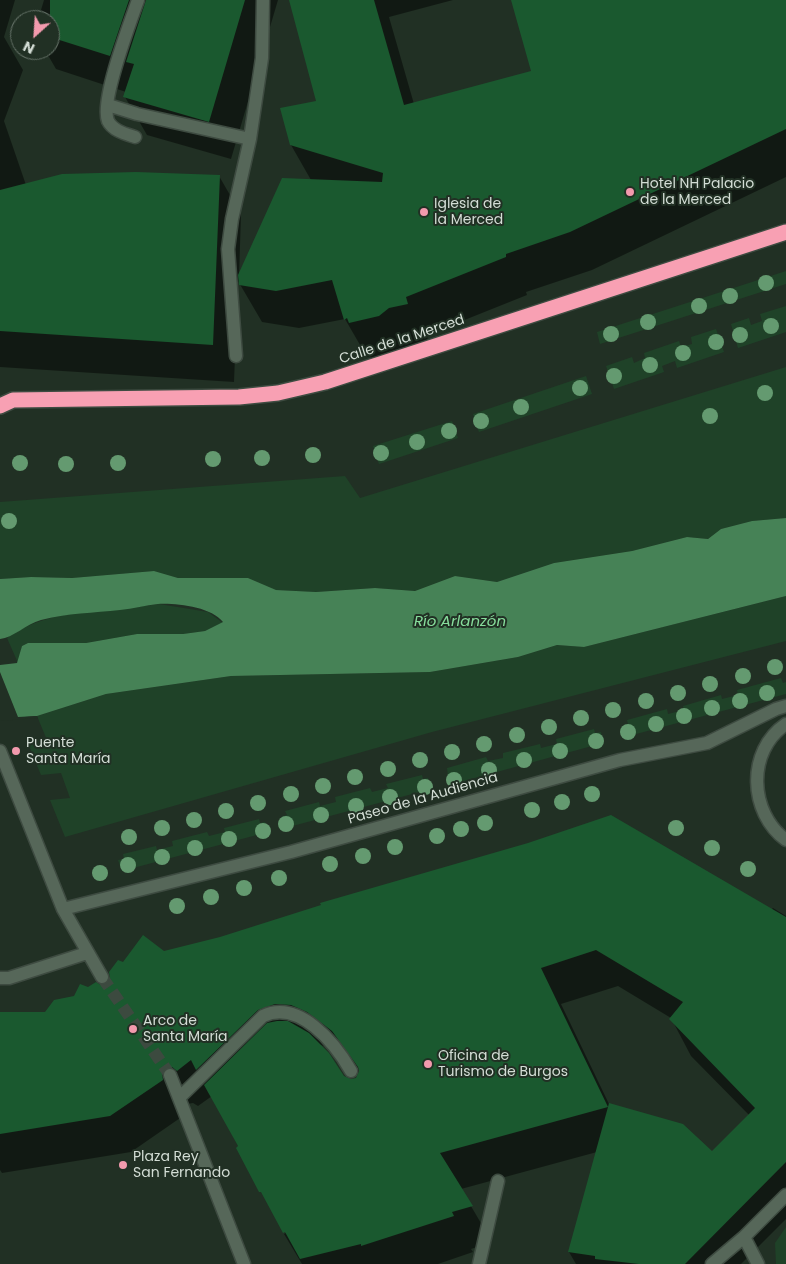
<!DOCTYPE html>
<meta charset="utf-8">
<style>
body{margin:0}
#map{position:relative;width:786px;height:1264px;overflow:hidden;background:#213024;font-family:Poppins,sans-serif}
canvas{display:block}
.north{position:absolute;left:10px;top:10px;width:50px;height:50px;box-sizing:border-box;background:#213024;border:1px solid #68756b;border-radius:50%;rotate:206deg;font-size:14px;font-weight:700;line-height:20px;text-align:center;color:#d3ddd5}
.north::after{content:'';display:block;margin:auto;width:18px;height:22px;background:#f29aad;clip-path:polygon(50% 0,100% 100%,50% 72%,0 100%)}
</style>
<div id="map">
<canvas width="786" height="1264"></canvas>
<div class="north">N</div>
</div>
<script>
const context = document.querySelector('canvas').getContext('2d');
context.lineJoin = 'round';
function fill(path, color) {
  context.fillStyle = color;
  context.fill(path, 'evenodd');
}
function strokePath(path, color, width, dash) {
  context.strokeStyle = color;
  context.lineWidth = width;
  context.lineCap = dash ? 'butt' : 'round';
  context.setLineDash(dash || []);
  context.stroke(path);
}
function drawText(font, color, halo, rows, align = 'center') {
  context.font = font + ' Poppins,sans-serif';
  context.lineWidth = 4;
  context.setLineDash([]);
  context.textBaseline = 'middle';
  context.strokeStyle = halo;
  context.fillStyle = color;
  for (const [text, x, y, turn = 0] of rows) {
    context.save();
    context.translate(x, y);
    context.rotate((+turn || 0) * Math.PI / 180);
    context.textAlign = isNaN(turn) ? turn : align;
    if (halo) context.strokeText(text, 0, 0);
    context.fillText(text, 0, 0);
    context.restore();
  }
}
fill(new Path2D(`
 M786,271v13l-186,60 -3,-12z
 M786,306v26l-48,16 -7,-24 18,-6 2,7 11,-4 -2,-7z
 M716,329l8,23 -47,16 -2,-7 -13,5 2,6 -50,17 -8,-23 26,-9 2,6 11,-5 -1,-5 35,-12 2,6 11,-3 -1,-7z
 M786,367v151l-34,3 -31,8 -13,10 -21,-2 -55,14 -78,12 -57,19 -42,-6 -40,15 -40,-3 -59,4 -41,-2 -27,-12h-70l-24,-7 -82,7 -41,-1 -31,2v-77l345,-26 15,22z
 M586,376l6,18 -113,38 -6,-18z
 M452,421l6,17 -79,26 -6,-18z
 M786,596v45l-354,91 -367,105 -15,-37 20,-2 -9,-25 -20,2 -14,-34 20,-1 -10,-24 69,-22 125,-18 199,-4 88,-15 39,-12 27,2z
 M159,604l49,8 15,11 -18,8 -22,3h-46l-51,9h-58l-6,3 -4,17 -11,-25c42,-31 102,-26 152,-34z
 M781,678l2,5 3,-1v12l-161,43 -2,-10 5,-3 -1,-4 40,-11 1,5 16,-4 -1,-4 38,-11 1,4 16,-4 -1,-5z
 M594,729l1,4 6,-1 2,11 -154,42 -2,-17 39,-11 2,4 15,-3v-5l37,-9 1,4 16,-4 -1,-5z
 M422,775l1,4 5,-1 3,11 -146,39 -4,-11 6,-2 -2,-4 34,-9 1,4 16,-4 -1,-5 35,-9 2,4 16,-4 -2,-4z
 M259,819l1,4 5,-1 3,10 -146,39 -4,-11 6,-1 -1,-5 33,-8 1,4 16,-4 -1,-5 35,-9 2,4 16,-4 -1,-4z
 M786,1227v37h-10l-1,-21z`), '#1f4228');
fill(new Path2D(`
 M786,518v78l-202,51 -27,-2 -39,12 -88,15 -199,4 -125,18 -69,22 -37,3v-54l17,-2 5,-17 6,-3h58l51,-9h46l22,-3 18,-9c-12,-15 -46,-19 -65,-18 -12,1 -25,5 -38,6 -26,3 -53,3 -79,10 -15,4 -28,18 -41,19v-60l31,-2 41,1 82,-7 24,7h70l28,12 40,2 59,-4 40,3 40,-15 42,6 57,-19 78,-12 55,-14 21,2 13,-10 31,-8z`), '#468256');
fill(new Path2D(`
 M0,672l18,45 19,-1 1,2 -38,3z`), '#213024');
fill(new Path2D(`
 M0,0h15l-11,37 19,33 -19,51 22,64 193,-9 22,38 -2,63 72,-97 -20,-35 26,-43 -27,-102h163l-64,17 25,87 118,-32 -20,-72h274v177l-194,93 -66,22 1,3 -100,40 1,7 -17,3 -10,8 -29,7 -2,-4 -3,1 -22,-38 -46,9 -37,-6 -24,-41 -4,101 -234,-15z
 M44,0h234l-47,159 -84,-24 -22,-38 1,-5 -70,-23 -11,-19h5v-30h-12z
 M773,908l13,8v303l-45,45h-165l-7,-12 28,-100 -136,37 31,53 -21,7 2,3 -35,12h-136l-18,-30 7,-4 -12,-6 -67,-128 -14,10 -5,-3 -6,1 -4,12 -52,36 -129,21 -2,-3v-156l45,-1 43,-24 19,-4 16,-21 41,-12 607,-42zM618,986l53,32 20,38 58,59 -37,38 -103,-49 -48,-100zM318,1044l11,4 25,20 5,6 -2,5 -6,1 -7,-3z`), '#0007');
fill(new Path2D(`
 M50,0h79l-19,56 -60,-19z
 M146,0h99l-36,122 -86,-25 11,-33 -8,-2z
 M289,0h85l30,105 127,-34 -20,-71h275v129l-216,103 -64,22v3l-100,40 2,7 -19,4 -10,8 -30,7 -2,-5 -3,2 -12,-40 -56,11 -37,-6 -1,-10 44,-97 100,4 1,-9 -93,-28 -10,-37 36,-7z
 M136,172l84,3 -7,170 -213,-14v-141l62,-16z
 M611,815l175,102v245l-101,102h-46l-44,-5v-3l-27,-4 40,-145 -168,46 33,53 -21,6 2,4 -93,30v-2l-61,15 -15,-27 -2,1 -22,-41h-2l-23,-44 2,-2 -34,-61 63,-62 10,-2h11l21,12 20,20 15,23 7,3 5,-1 3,-7 -1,-4 -26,-36 -25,-19 -16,-7 -16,-1 -17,6 -62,60 -5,-10 -14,11 -5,-4 -5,1 -5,5 1,7 -53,36 -110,18v-122h45l9,-12 20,-4 6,-12 8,3 8,-5 5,3 5,-1 4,-6 -1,-6 9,-12 5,2 20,-27 21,16 56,-14 101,-32 -1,-2 208,-60zM596,950l87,52 -14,17 86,89 -43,43 -29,-27 -74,-21 -1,4 -67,-139z`), '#1a592f');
strokePath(new Path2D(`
 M102,977l68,98`), '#3c4a3f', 12, [12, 6]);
const street = new Path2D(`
 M108,105l29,9 113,25
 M135,137c-9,-3 -22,-6 -27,-16 -8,-20 22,-98 30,-121
 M236,356l-8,-107 4,-30 18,-80 12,-81 1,-58
 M786,724c-40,27 -37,89 0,116
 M0,751l63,158 39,68
 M63,909l228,-57 329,-92 87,-17 69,-34 10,-3
 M0,978h9l78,-25
 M170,1075l74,189
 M179,1098l84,-82c36,-17 72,27 88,55
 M744,1237l14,27
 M479,1264l19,-83
 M712,1264l32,-27 42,-42`);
const highway = new Path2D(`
 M0,406l13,-6 226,-3 39,-4 47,-11 461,-150`);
strokePath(street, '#3e4b41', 15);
strokePath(highway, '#3e4b41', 18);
strokePath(street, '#566759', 12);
strokePath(highway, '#f8a0b3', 15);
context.fillStyle = '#649a70';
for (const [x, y] of [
 [766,283],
 [730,296],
 [699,306],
 [648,322],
 [771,326],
 [611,334],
 [740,335],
 [716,342],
 [683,353],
 [650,365],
 [614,376],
 [580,388],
 [765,393],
 [521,407],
 [710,416],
 [481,421],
 [449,431],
 [417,442],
 [381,453],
 [313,455],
 [262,458],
 [213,459],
 [20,463],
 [118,463],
 [66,464],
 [9,521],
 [775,667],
 [743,676],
 [710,684],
 [678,693],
 [767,693],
 [646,701],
 [740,701],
 [712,708],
 [613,710],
 [684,716],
 [581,718],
 [656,724],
 [549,727],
 [628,732],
 [517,735],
 [596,741],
 [484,744],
 [560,751],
 [452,752],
 [420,760],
 [524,760],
 [388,769],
 [489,770],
 [355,777],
 [454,780],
 [323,786],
 [425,787],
 [291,794],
 [592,794],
 [390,797],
 [562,802],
 [258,803],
 [356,806],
 [532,810],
 [226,811],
 [321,815],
 [194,820],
 [485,823],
 [286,824],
 [162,828],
 [676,828],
 [461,829],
 [263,831],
 [437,836],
 [129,837],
 [229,839],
 [395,847],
 [195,848],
 [712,848],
 [363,856],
 [162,857],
 [330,864],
 [128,865],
 [748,869],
 [100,873],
 [279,878],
 [244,888],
 [211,897],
 [177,906]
]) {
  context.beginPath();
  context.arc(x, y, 8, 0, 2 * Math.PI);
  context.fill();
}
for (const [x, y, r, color] of [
 [630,192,5,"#f29aad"],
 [424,212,5,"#f29aad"],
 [16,751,5,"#f29aad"],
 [133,1029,5,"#f29aad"],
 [428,1064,5,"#f29aad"],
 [123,1165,5,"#f29aad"]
]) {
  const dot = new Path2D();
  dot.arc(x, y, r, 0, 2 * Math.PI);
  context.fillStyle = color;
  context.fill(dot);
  strokePath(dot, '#213024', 2);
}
drawText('14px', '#d3ddd5', '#213024', [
 ["Hotel NH Palacio",640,184],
 ["de la Merced",640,200],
 ["Iglesia de",434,204],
 ["la Merced",434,220],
 ["Puente",26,743],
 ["Santa María",26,759],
 ["Arco de",143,1021],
 ["Santa María",143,1037],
 ["Oficina de",438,1056],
 ["Turismo de Burgos",438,1072],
 ["Plaza Rey",133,1157],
 ["San Fernando",133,1173]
], 'left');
drawText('14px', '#d3ddd5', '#213024', [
 ["Calle de la Merced",402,340,-18],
 ["Paseo de la Audiencia",423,799,-16]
]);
drawText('italic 15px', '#87dd9c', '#213024', [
 ["Río Arlanzón",460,622]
]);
</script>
